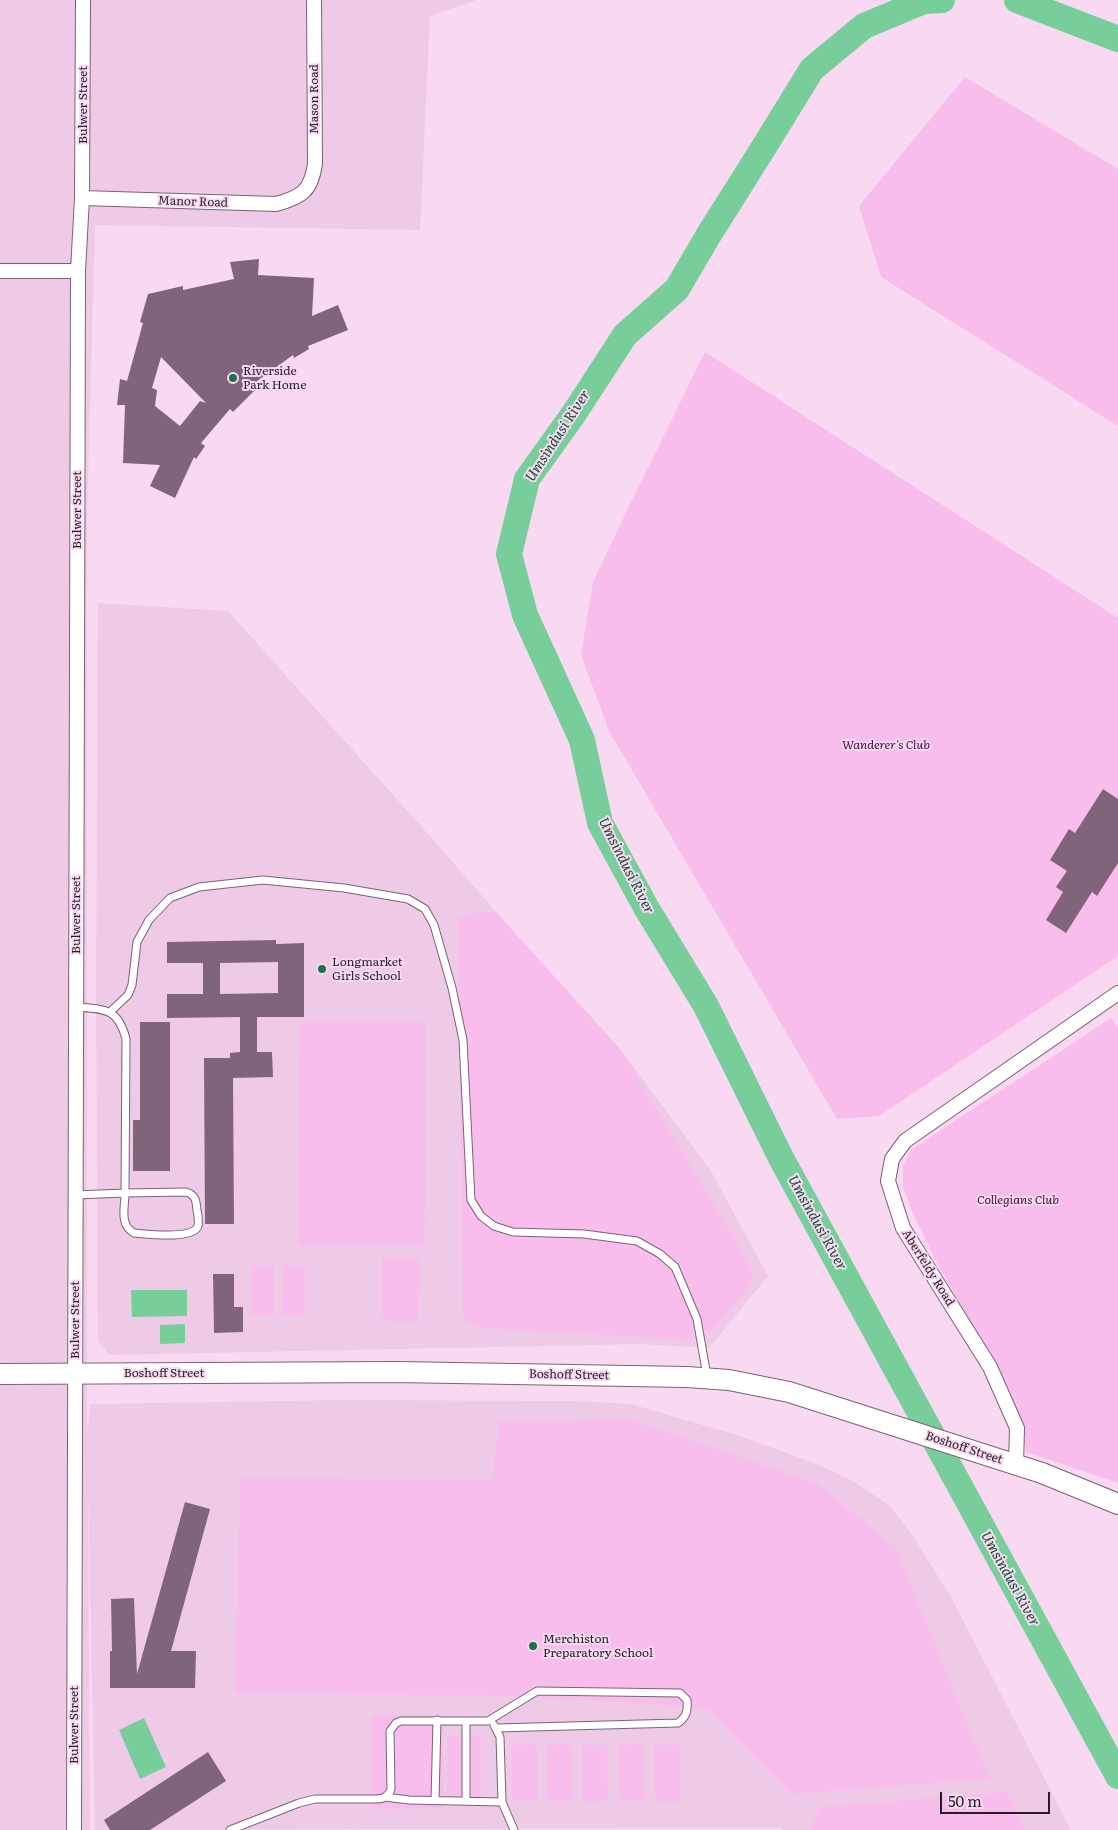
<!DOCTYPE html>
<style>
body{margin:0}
#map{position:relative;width:1118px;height:1830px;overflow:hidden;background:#f8d9f1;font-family:Literata,serif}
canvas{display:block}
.scale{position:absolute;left:940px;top:1792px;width:110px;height:22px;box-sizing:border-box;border:2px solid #281d26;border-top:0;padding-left:6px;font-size:15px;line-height:18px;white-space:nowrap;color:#281d26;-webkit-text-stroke:4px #f8d9f1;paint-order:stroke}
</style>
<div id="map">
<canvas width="1118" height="1830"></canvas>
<div class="scale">50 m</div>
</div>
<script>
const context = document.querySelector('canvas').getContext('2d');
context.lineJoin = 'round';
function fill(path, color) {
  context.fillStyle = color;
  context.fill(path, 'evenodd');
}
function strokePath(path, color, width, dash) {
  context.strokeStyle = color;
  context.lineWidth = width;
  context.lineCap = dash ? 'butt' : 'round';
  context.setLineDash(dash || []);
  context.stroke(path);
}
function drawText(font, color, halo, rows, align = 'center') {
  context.font = font + ' Literata,serif';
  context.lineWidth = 4;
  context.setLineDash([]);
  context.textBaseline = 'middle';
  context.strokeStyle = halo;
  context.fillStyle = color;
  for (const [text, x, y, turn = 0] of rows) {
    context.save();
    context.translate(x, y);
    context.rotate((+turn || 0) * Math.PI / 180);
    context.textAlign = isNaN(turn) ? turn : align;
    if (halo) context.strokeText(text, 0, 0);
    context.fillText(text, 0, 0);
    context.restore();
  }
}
fill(new Path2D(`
 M0,0h477l-47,16 -10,214 -325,-5 -8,293v913l4,-27 254,-4 228,1 58,3 109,32 77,28 36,17 36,24 22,28 40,64 120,233h-290v-2l-686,2 -7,-348 2,348h-90z
 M98,603l130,8 201,224 97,111 95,104 90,121 57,105 -59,72 -69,-4 -531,11 -11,-14 -2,-348z`), '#efcae7');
fill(new Path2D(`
 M965,77l153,92v257l-237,-149 -22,-71z
 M705,352l413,266v338l-239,160 -42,3 -228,-388 -28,-76 12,-73 39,-82z
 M480,912h16l125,138 122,203 10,25 -9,16 -38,41 -13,5 -214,-12 -16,-9 -5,-399 7,-5z
 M1111,1018l7,9v456l-92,-31 -15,-59 -74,-130 -24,-49 -10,-27v-22l8,-15z
 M299,1022h127l-1,223h-127z
 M382,1258h38l-2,64 -37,-1z
 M283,1265l22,1v49h-23z
 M252,1266h22v49h-23z
 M631,1420l185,63 80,65 94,231 -198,15 -84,-86 -196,-12 -277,-3 5,-215 252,2 7,-58z
 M372,1715h71l1,93 -72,1z
 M447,1736h34v69h-34z
 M537,1744l1,57h-26l-1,-56z
 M571,1744l1,57h-25l-1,-56z
 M644,1744l1,57h-26l-1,-56z
 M582,1745h25l1,56 -26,1z
 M654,1745h26l1,57h-26z
 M1007,1792l17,38h-215l11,-23z`), '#f9bded');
fill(new Path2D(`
 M131,1290h56v26l-55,1z
 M185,1324v19l-25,1v-19z
 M144,1718l22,49 -26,12 -21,-49z`), '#77ce9b');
strokePath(new Path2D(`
 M942,0l-18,1 -60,25 -52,43 -48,78 -56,89 -31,53 -52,46 -52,80 -46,64 -18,75 16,61 57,125 18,83 47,86 59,97 75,152 337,618
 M1017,0l101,39`), '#77ce9b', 26);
fill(new Path2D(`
 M259,259l-1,16 56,3 -2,38 26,-11 10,25 -40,16 1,3 -15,9 -1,-3 -36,26 4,3 -28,28 -3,-3 -29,34 4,3 -9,13 -2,-2 -19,41 -25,-12 10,-21 -37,-2 2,-58h-8l3,-26 7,2 16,-58 -3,-1 8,-28 35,-8v4l51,-11 -4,-17zM161,357l45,46 -6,-2 -20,25 -25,-20 2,-16 -5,-2z
 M1103,789l15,10v64l-21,33 -5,-4 -26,41 -20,-13 17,-28 -7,-5 11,-16 -17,-11 19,-31 6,4z
 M276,940v4l28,-1v74h-47v35h15l1,25 -40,1 1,146h-29l-1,-166h26v-5l10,-1v-35l-73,1v-24h36v-31h-36v-21zM278,962v31l-58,1v-31z
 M140,1022h30v149h-37v-51h7z
 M213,1274h21v33h9v25l-29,1z
 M185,1502l25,7 -39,142h25l-1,37h-85v-37h2l-1,-52 23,-1 3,76z
 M208,1752l18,29 -76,49h-40l-6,-10z`), '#80657a');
const lane = new Path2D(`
 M110,1012l18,-17 4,-10 5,-43 12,-22 21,-22 29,-11 64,-7 81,8 64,11 17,10 9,16 18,63 11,52 8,160 10,16 13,10 19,6 71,2 53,7 23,13 15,13 22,52 10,57
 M75,1195l50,-2c0,15 -6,31 9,40 13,1 59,7 64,-7 1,-5 0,-11 -1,-16 -1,-9 -1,-15 -11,-18l-61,1 1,-154c-8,-32 -23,-30 -51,-32
 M466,1721v80
 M494,1725l6,12 2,65 12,28
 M385,1797l24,3 93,2
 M435,1801l2,-81
 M230,1830l69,-27 16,-4h61c8,0 13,-3 15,-10l-1,-58 6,-8 5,-2h87l49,-30 143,2 7,7c1,11 0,16 -9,23l-181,5`);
const street = new Path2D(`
 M82,198l194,6c26,-7 35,-13 39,-40l-1,-164
 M0,271h78
 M1016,1465l1,-37 -27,-61 -87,-139 -15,-47 4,-22 13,-18 213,-148
 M74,1830l4,-1559 4,-73 1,-198`);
const secondary = new Path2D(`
 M0,1374l397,-2 290,5 42,3 60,12 253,81 76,31`);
strokePath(lane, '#7b6176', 9);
strokePath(street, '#7b6176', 16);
strokePath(secondary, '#7b6176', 22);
strokePath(lane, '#fff', 7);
strokePath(street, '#fff', 14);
strokePath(secondary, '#fff', 20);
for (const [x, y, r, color] of [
 [233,378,5,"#187348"],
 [322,969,5,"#187348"],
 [533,1646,5,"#187348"]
]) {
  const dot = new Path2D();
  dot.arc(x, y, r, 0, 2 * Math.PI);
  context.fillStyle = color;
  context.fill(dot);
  strokePath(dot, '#f8d9f1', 2);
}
drawText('12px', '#281d26', '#f8d9f1', [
 ["Mason Road",314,99,-90],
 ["Bulwer Street",83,105,-90],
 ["Manor Road",193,202,2],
 ["Bulwer Street",77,510,-90],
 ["Bulwer Street",76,915,-90],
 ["Aberfeldy Road",928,1268,58],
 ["Bulwer Street",75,1320,-90],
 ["Boshoff Street",164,1373],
 ["Boshoff Street",569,1375,1],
 ["Boshoff Street",964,1448,18],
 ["Bulwer Street",74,1725,-90]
]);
drawText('12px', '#281d26', '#f8d9f1', [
 ["Riverside",243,371],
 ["Park Home",243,385],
 ["Longmarket",332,962],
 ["Girls School",332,976],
 ["Merchiston",543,1639],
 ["Preparatory School",543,1653]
], 'left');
drawText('italic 12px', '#4a0c43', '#f8d9f1', [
 ["Wanderer's Club",886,745],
 ["Collegians Club",1018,1200]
]);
drawText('italic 14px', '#084e2e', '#f8d9f1', [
 ["Umsindusi River",558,436,-57],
 ["Umsindusi River",626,866,63],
 ["Umsindusi River",817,1223,61],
 ["Umsindusi River",1010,1579,61]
]);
</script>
